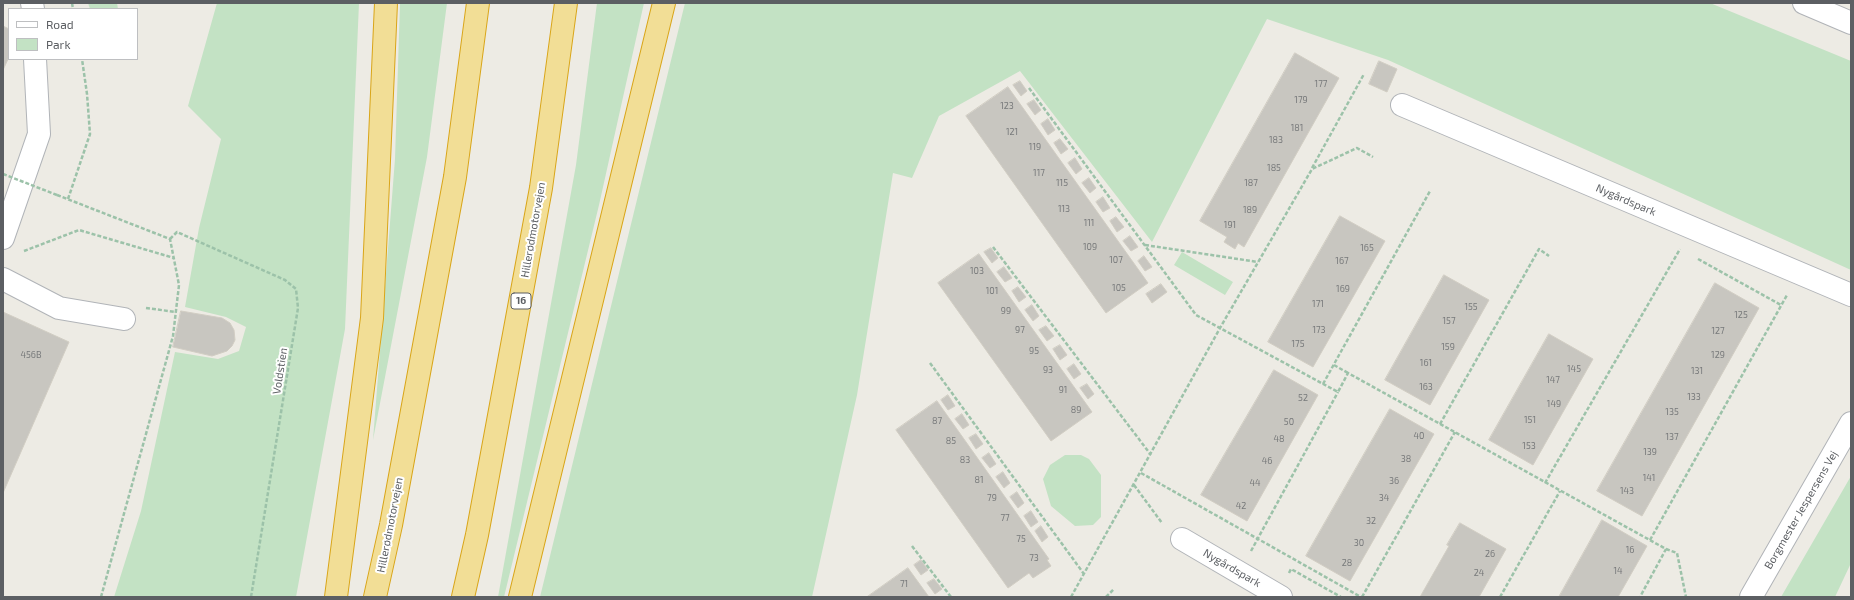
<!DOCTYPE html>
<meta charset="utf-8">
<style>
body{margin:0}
#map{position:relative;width:1854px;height:600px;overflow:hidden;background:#edebe4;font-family:"Exo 2",sans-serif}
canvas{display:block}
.frame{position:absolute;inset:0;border:4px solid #5c5f63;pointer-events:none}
.legend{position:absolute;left:8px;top:8px;width:130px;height:52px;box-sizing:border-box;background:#fff;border:1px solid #bebfc1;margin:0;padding:5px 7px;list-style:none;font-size:12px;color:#5c5f63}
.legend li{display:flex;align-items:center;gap:8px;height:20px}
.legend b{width:20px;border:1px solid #bebfc1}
</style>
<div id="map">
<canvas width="1854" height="600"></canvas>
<div class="frame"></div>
<ul class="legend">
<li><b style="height:5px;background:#fff"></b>Road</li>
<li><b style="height:11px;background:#c3e2c4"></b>Park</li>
</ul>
</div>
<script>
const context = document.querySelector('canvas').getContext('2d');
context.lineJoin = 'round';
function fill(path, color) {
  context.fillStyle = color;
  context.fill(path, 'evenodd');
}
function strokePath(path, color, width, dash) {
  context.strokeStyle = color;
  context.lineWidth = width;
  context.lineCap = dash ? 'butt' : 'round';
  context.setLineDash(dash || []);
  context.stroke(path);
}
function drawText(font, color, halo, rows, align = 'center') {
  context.font = font + ' "Exo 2",sans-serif';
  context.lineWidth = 4;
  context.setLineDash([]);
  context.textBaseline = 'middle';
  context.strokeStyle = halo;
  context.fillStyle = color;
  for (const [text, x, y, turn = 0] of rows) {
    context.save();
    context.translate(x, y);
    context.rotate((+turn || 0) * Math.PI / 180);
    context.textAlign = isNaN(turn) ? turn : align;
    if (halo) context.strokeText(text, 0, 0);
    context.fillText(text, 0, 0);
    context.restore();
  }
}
fill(new Path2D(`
 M88,3h29l1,6h-28z
 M217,3h142l-14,326 -49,268h-182l27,-86 34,-159 43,7 21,-8 7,-24 -20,-10 -41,-10 14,-79 22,-89 -33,-33z
 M400,3h47l-20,154 -54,283 22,-281z
 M597,3h47l-45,202 -95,392h-6l78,-432z
 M685,3h1025l141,58v209l-463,-210 -121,-41 -115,223 -132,-171 -81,45 -27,62 -19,-5 -36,222 -45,202h-272z
 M1182,252l51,30 -8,13 -51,-30z
 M1065,455h16l8,4 12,16v42l-8,8 -18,1 -24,-20 -8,-27 7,-14z
 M1851,476v87l-16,34h-54z`), '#c3e2c4');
const building = new Path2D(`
 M3,26l6,3v28l-6,13z
 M1295,53l44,25 -95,169 -6,-4 -3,6 -11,-7 3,-5 -27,-16z
 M1379,61l18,8 -10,23 -18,-8z
 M1020,81l7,10 -6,5 -8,-11z
 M1008,87l140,196 -42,30 -140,-197z
 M1034,100l7,10 -6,5 -8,-11z
 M1048,119l7,11 -7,5 -7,-11z
 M1060,139l8,10 -7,5 -7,-11z
 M1075,158l7,11 -6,5 -8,-11z
 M1089,178l7,10 -6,5 -8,-10z
 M1103,197l7,11 -7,4 -7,-10z
 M1340,216l45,25 -72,126 -45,-25z
 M1116,217l8,10 -7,5 -7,-11z
 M1130,236l8,11 -7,4 -8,-10z
 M991,248l7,10 -6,5 -8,-11z
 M979,254l113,158 -41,29 -113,-158z
 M1144,256l8,11 -7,4 -7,-10z
 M1004,267l8,11 -7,4 -8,-10z
 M1444,275l45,25 -59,105 -45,-25z
 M1715,283l44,25 -117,208 -45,-25z
 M1161,284l6,8 -15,11 -6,-9z
 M1018,287l8,10 -7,5 -7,-11z
 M1032,305l7,11 -6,5 -8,-11z
 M181,311l41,7 8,5 4,7 1,10 -3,6 -5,5 -15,5 -39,-9z
 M3,312l66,30 -66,151z
 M1046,326l8,10 -7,5 -8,-11z
 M1549,334l44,25 -60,106 -44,-25z
 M1060,345l7,10 -7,5 -7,-11z
 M1074,364l7,10 -7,5 -7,-10z
 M1274,370l44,25 -71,126 -46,-26z
 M1087,384l7,10 -6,5 -8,-11z
 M948,395l7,11 -7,4 -7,-10z
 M937,401l112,158 -2,1 4,6 -18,12 -4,-5 -21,15 -112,-158z
 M1390,409l44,25 -84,147 -44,-25z
 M962,414l7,11 -6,4 -8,-10z
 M976,434l7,10 -7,5 -7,-11z
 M989,453l7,11 -6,4 -8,-10z
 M1003,472l7,11 -6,5 -8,-11z
 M1017,492l7,11 -6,5 -8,-11z
 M1031,511l7,11 -7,5 -7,-11z
 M1602,520l45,26 -29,51h-59z
 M1460,523l46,26 -27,48h-59l29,-51 -2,-1z
 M1041,526l7,11 -6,5 -7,-11z
 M921,560l7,10 -7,5 -7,-10z
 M908,568l21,29h-62z
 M934,579l8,10 -7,5 -8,-11z`);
fill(building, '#c8c6c0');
strokePath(building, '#d1cdc3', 1);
const street = new Path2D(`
 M32,3l1,6
 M1402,105l449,190
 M3,238l36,-104 -4,-75
 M3,279l56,29 65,11
 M1182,539l99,58`);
const secondary = new Path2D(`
 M1804,3l47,20
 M1751,597l100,-174`);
const highway = new Path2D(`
 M336,597l36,-279 14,-315
 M375,597l16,-72 64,-348 23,-174
 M463,597l14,-62 64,-347 25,-185
 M520,597l144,-594`);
strokePath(street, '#b1b4b8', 24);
strokePath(secondary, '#b0b3b7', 24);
strokePath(highway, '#d9a518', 24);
strokePath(new Path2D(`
 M72,3l1,6
 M1029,88l167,227 142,77 10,-19 318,176 -26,48
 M1312,168l52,-94
 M57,195l113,44
 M68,199l22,-65 -3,-40 -5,-35
 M170,239l7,-7 108,48 11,9 2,19 -47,289
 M1145,245l113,17
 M993,247l158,208
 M24,251l55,-21 95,28
 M1698,259l83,46
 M146,308l30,4
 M930,363l154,211
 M1334,365l14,8
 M1323,384l107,-193
 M1440,424l99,-175 10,7
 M1141,473l220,124
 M1545,483l135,-234
 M1134,485l28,38
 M1650,540l137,-245
 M912,546l39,51
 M1666,549l11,4 9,44
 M1251,551l87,-159
 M1289,573l2,-4 50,28
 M101,597l72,-261 6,-51 -9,-46
 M1071,597l149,-269 92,-159 45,-21 16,9
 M1106,597l8,-8
 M1362,597l93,-165
 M1500,597l60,-106`), '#9cc2a9', 2.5, [4, 2]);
strokePath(street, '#fff', 22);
strokePath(secondary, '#fff', 22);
strokePath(highway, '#f2de96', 22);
strokePath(new Path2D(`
 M3,174l54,21`), '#9cc2a9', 2.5, [4, 2]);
drawText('9px', '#77797a', null, [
 ["177",1321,84],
 ["179",1301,100],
 ["123",1007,106],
 ["181",1297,128],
 ["121",1012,132],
 ["183",1276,140],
 ["119",1035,147],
 ["185",1274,168],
 ["117",1039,173],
 ["115",1062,183],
 ["187",1251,183],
 ["113",1064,209],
 ["189",1250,210],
 ["111",1089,223],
 ["191",1230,225],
 ["109",1090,247],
 ["165",1367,248],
 ["107",1116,260],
 ["167",1342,261],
 ["103",977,271],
 ["105",1119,288],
 ["169",1343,289],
 ["101",992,291],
 ["171",1318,304],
 ["155",1471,307],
 ["99",1006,311],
 ["125",1741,315],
 ["157",1449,321],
 ["97",1020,330],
 ["173",1319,330],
 ["127",1718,331],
 ["175",1298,344],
 ["159",1448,347],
 ["95",1034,351],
 ["456B",31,355],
 ["129",1718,355],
 ["161",1426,363],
 ["145",1574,369],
 ["93",1048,370],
 ["131",1697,371],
 ["147",1553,380],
 ["163",1426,387],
 ["91",1063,390],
 ["133",1694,397],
 ["52",1303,398],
 ["149",1554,404],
 ["89",1076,410],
 ["135",1672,412],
 ["151",1530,420],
 ["87",937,421],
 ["50",1289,422],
 ["40",1419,436],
 ["137",1672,437],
 ["48",1279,439],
 ["85",951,441],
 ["153",1529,446],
 ["139",1650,452],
 ["38",1406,459],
 ["83",965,460],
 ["46",1267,461],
 ["141",1649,478],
 ["81",979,480],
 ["36",1394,481],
 ["44",1255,483],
 ["143",1627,491],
 ["79",992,498],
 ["34",1384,498],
 ["42",1241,506],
 ["77",1005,518],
 ["32",1371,521],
 ["75",1021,539],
 ["30",1359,543],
 ["16",1630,550],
 ["26",1490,554],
 ["73",1034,558],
 ["28",1347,563],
 ["14",1618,571],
 ["24",1479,573],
 ["71",904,584]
]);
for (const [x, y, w] of [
 [521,301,20]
]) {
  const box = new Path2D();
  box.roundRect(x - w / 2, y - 8, w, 16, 3);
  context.fillStyle = '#fff';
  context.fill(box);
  strokePath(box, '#5c5f63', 1);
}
drawText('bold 10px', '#5c5f63', null, [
 ["16",521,301]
]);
drawText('11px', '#5c5f63', '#fff', [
 ["Nygårdspark",1626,200,23],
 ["Hillerødmotorvejen",533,230,-80],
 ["Voldstien",280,371,-81],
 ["Borgmester Jespersens Vej",1801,510,-60],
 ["Hillerødmotorvejen",390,525,-79],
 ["Nygårdspark",1232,568,30]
]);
</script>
